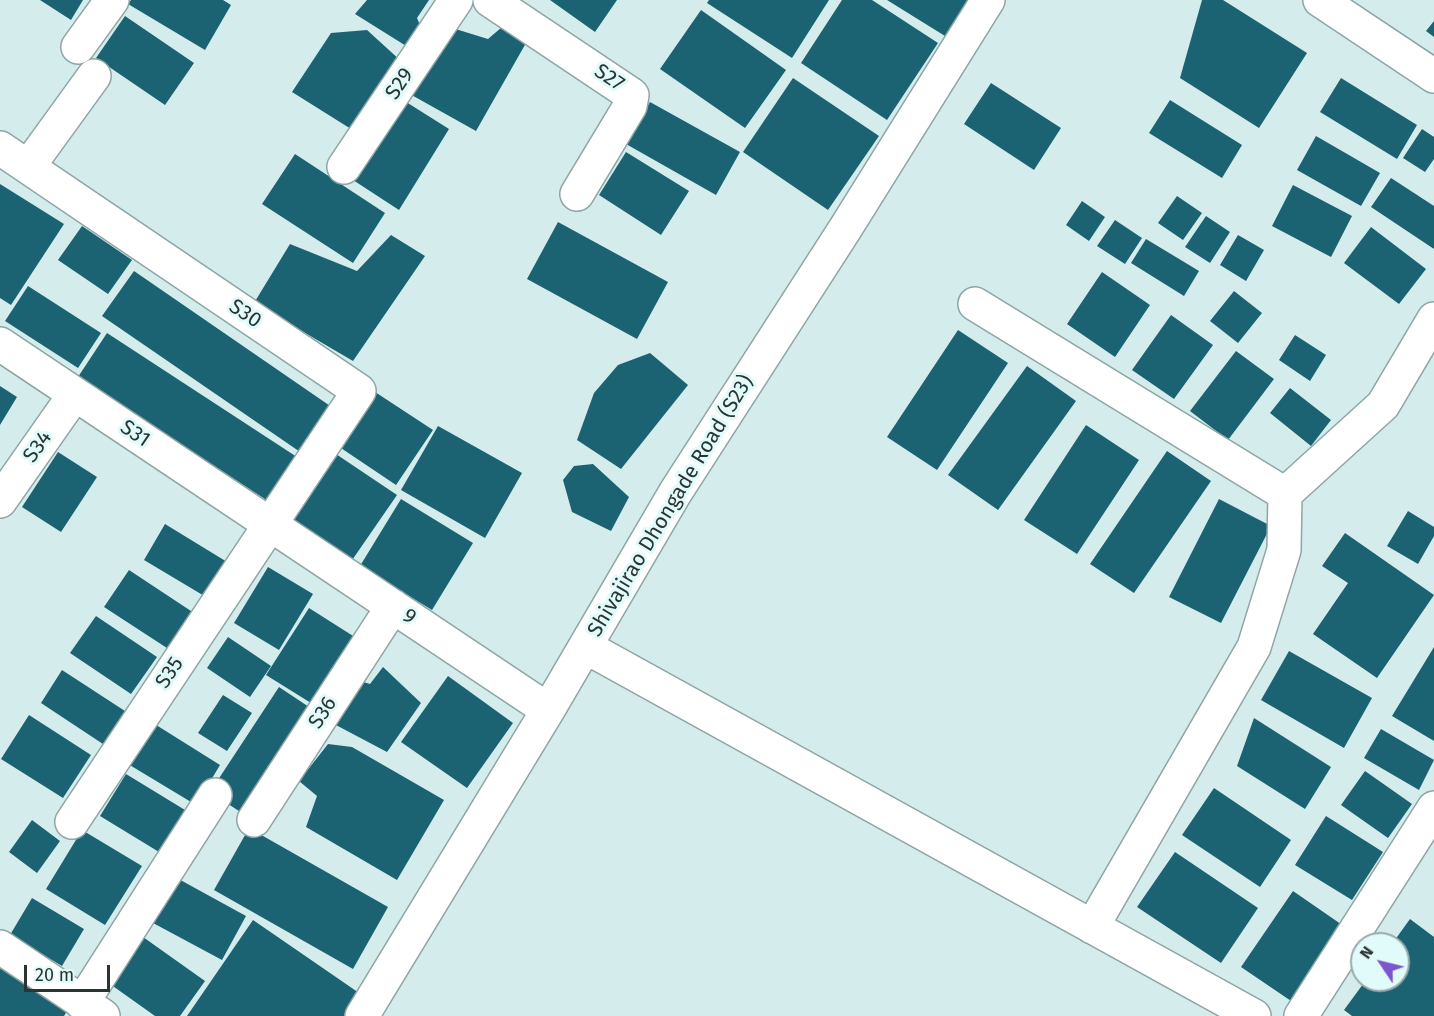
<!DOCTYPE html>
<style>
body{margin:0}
#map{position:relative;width:1434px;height:1016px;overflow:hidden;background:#d4ecec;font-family:"Fira Sans",sans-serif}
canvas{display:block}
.north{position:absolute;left:1350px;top:932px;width:60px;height:60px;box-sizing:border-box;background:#e1fafa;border:2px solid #98abab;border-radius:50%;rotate:305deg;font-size:16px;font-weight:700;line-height:24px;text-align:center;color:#2b3434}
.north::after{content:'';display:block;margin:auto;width:21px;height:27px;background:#7d55ce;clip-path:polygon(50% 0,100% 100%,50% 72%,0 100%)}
.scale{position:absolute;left:24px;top:965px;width:86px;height:27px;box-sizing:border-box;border:3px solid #2b3434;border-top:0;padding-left:8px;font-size:18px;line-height:21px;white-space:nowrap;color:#2b3434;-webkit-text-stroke:4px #e1fafa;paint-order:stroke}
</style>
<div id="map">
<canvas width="1434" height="1016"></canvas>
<div class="north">N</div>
<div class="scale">20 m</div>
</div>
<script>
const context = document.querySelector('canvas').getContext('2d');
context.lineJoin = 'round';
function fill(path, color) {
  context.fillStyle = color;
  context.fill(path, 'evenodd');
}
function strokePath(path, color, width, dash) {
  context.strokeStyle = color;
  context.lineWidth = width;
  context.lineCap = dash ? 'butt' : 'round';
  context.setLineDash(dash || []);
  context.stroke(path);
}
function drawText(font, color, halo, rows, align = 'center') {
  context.font = font + ' "Fira Sans",sans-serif';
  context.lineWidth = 6;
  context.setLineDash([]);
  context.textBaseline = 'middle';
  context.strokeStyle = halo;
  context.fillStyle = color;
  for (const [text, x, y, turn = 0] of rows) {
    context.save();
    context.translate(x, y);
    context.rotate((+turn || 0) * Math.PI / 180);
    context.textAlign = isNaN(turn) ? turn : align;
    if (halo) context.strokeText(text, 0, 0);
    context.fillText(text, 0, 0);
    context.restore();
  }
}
fill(new Path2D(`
 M40,0h43l-12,20z
 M131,0h92l8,5 -26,45 -77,-46z
 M367,0h62l-12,18 5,12 -11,19 -56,-35z
 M550,0h67l-22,32z
 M709,0h120l-37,58 -85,-55z
 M842,0h30l66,43 -51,77 -86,-57z
 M887,0h81l-23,36z
 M1202,0h21l84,53 -48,75 -79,-50z
 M701,10l85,60 -41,58 -85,-59z
 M125,16l69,47 -29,42 -69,-47z
 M509,21l21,15 -54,95 -68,-38 41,-66 39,12z
 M1434,21v16l-8,-6z
 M367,30l34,31 -42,73 -67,-42 39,-59z
 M793,78l86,58 -51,74 -85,-58z
 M1341,78l76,47 -20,34 -77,-47z
 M991,83l70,45 -27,42 -70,-46z
 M403,100l46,29 -50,81 -46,-30z
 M1170,100l72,45 -20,33 -73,-45z
 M650,102l90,50 -24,43 -90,-51z
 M1422,129l12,8v22l-9,13 -22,-14z
 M1316,136l64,37 -19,33 -64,-36z
 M626,152l63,39 -28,44 -62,-40z
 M295,154l90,59 -32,50 -91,-59z
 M1391,178l43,28v43l-63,-42z
 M0,184l64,40 -53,81 -11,-7z
 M1293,185l59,31 -21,41 -59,-31z
 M1177,196l25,17 -19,27 -25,-17z
 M1082,201l23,16 -16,24 -23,-16z
 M1206,216l24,16 -20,31 -25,-16z
 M1115,220l27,18 -17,26 -28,-18z
 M558,222l110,60 -31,57 -110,-60z
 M82,226l50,34 -24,34 -50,-34z
 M1371,227l55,42 -27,35 -55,-41z
 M391,235l34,21 -72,105 -99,-58 36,-59 67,27z
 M1238,235l26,15 -18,31 -26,-16z
 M1146,239l53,32 -15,25 -53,-33z
 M134,271l202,139 -30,46 -204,-140z
 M1102,272l48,33 -35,52 -48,-33z
 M28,286l73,47 -23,35 -73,-47z
 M1234,291l28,22 -24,30 -28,-22z
 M1171,315l42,30 -39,54 -42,-29z
 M958,330l50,33 -71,107 -50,-33z
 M107,333l193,126 -29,44 -193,-126z
 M1295,335l31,20 -16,26 -31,-21z
 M1236,351l38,28 -46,61 -38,-29z
 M650,353l38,32 -67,84 -44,-29 17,-47 24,-28z
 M1027,366l49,35 -78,109 -50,-35z
 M0,386l17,11 -17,28z
 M369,388l64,42 -37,55 -64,-43z
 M1290,388l41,32 -20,26 -41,-33z
 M1086,425l53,35 -62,94 -53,-34z
 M438,426l84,47 -37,65 -84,-48z
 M330,450l67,45 -49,71 -66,-46z
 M1167,451l44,30 -77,112 -44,-29z
 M58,452l39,25 -36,55 -39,-25z
 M593,464l36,33 -18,34 -39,-19 -9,-32 11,-14z
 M401,499l72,44 -41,67 -72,-44z
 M1219,499l52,27 -50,97 -52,-26z
 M1408,511l26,16v9l-16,28 -31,-18z
 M165,524l67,41 -21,35 -67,-40z
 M1345,533l89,62 -57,83 -64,-44 35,-51 -26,-17z
 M268,567l45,27 -34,56 -45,-27z
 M129,570l65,43 -24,37 -66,-43z
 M309,608l52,33 -42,67 -53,-33z
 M96,616l61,41 -26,37 -61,-41z
 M228,637l43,29 -21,31 -43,-29z
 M1434,647v94l-42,-25z
 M1289,651l83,47 -28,50 -83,-48z
 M383,667l38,36 -34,49 -53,-28 20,-45 16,5z
 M62,670l66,43 -22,33 -65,-43z
 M448,676l65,47 -46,65 -66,-46z
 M279,687l39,26 -70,104 -38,-25z
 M223,695l29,18 -25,38 -29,-18z
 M29,715l62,40 -28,43 -62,-39z
 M1254,718l77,49 -26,42 -68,-43z
 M153,723l67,42 -24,40 -68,-41z
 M1381,729l53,31 -15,30 -55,-32z
 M328,744l24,3 92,53 -47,80 -91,-53 11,-31 -18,-15z
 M1365,771l47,33 -24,34 -47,-33z
 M126,774l59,36 -26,42 -59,-36z
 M1214,788l77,52 -31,47 -78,-52z
 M1326,816l57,36 -31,48 -57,-35z
 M32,820l28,21 -23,32 -28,-21z
 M249,828l139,79 -35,62 -139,-79z
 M82,830l60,36 -37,59 -59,-36z
 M1175,852l83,56 -37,55 -84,-56z
 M164,871l82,45 -24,44 -82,-44z
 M1293,891l55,38 -51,76 -56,-38z
 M32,898l52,31 -22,37 -52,-31z
 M1410,919l24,18v79h-82l-8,-6 22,-30h32v-36h-6z
 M253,920l109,75 -14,21h-161z
 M143,937l62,44 -25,35h-25l-45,-32z
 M0,962l70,44 -6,10h-64z`), '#1b6272');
const minor = new Path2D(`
 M490,0l142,95 -2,11 -53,88
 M1320,0l114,76
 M78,47l34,-47
 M0,148l359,243 -287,431
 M28,167l66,-91
 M344,167l112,-167
 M975,304l310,190
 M0,344l548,366
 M0,501l75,-107
 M586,647l668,369
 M254,820l139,-214
 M1092,927l162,-280 30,-97 1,-56 98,-89 51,-86
 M0,947l103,69
 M82,1003l133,-208
 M362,1016l186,-306 127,-217 170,-264 143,-229
 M1301,1016l133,-208`);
strokePath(minor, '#8ea5a5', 36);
strokePath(minor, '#fff', 33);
drawText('21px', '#2b3434', '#e1fafa', [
 ["S27",609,78,34],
 ["S29",400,84,-56],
 ["S30",245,314,34],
 ["S31",135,434,34],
 ["S34",38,447,-55],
 ["Shivajirao Dhongade Road (S23)",671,506,-59],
 ["9",409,617,34],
 ["S35",170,673,-57],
 ["S36",323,713,-57]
]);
</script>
